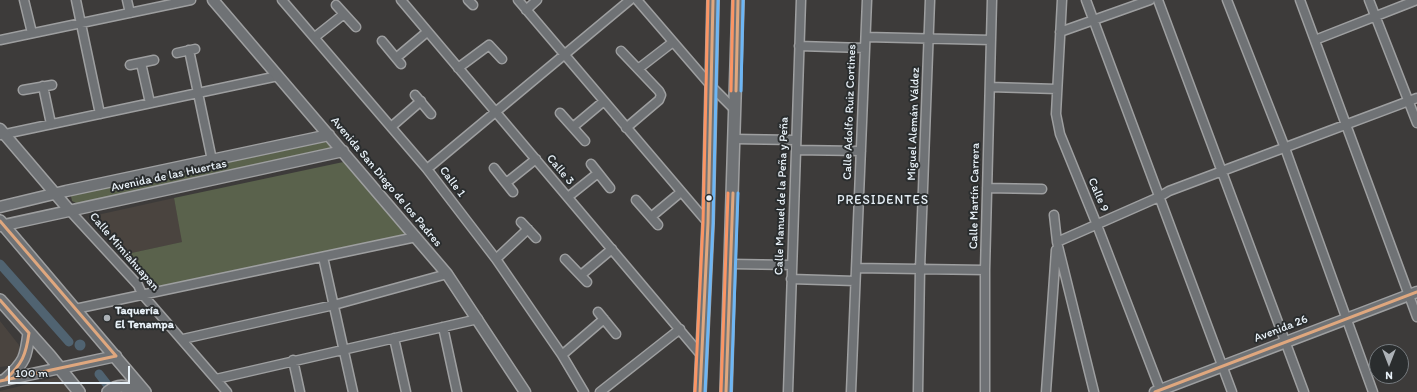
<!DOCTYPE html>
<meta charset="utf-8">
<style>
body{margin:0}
#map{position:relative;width:1417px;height:392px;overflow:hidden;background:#3d3b3a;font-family:Itim,sans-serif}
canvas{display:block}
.north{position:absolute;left:1369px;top:344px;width:40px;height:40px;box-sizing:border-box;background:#2a2d2e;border:1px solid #767b7f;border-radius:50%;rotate:180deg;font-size:11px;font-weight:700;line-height:16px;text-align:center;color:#e8f1f8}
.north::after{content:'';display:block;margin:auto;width:14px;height:18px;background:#acb1b6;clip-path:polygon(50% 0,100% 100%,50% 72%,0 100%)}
.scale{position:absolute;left:8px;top:366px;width:122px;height:18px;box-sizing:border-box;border:2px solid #e8f1f8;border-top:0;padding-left:5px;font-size:12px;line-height:14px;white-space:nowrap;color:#e8f1f8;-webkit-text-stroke:3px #2a2d2e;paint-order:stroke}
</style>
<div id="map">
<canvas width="1417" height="392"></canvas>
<div class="north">N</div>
<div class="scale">100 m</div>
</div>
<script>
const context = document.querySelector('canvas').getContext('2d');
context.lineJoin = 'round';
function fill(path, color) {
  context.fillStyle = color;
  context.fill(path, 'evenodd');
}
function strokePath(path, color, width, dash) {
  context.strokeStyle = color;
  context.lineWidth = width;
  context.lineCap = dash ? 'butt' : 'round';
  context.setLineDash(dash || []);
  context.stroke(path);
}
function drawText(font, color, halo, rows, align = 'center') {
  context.font = font + ' Itim,sans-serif';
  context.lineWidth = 4;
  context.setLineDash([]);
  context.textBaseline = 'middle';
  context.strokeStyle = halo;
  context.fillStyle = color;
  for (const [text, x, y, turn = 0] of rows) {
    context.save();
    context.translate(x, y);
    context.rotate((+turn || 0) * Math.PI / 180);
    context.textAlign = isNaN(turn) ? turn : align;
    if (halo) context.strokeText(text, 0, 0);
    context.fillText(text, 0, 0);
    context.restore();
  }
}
fill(new Path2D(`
 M174,198l9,44 -61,13 -34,-38z
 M0,321l19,24v6l-3,9 -8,6 -8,1z
 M57,377l10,9 5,6h-72v-1z`), '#4a443f');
fill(new Path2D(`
 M323,139l11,11 -256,54 -6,-3 -1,-5 16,-6z
 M348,161l63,75 -258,53 -31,-34 60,-13 -8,-44z`), '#5a624c');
fill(new Path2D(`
 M74.5 345a5.5 5.5 0 1 1 11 0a5.5 5.5 0 1 1-11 0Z`), '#506371');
strokePath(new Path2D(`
 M0,264l69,78
 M99,374l14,18`), '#506371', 9);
const minor = new Path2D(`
 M24,0l8,33
 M76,0l24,114
 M127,0l3,13
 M282,0l145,169 69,90 66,96 22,37
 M401,0l300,355
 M468,0l5,5
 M518,0l190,223
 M637,0l75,87 23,23
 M1062,0l-6,114 4,20 37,91 64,167
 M1086,0l146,392
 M1158,0l146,392
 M1227,0l58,148 88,244
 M1300,0l117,317
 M1369,0l48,123
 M336,5l20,22
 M526,10l11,-10
 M1060,32l90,-32
 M315,37l29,-23
 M866,37l125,3
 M0,40l191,-40
 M1315,40l102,-40
 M382,41l19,23
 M799,46l66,2
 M189,50l23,110
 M621,51l38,40 2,4 -2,5 -33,28
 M177,53l18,-4
 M396,58l31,-26
 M141,63l9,40
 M130,65l24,-5
 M458,68l31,-23 13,14
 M638,69l35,-27
 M43,86l8,38
 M990,87l67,2
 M23,90l29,-5
 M415,95l16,19
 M560,113l25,28
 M391,127l30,-26
 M573,127l31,-26
 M0,135l278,-59
 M734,139l62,1
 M796,150l65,1
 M591,164l19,24
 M494,168l19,24
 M427,169l203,-169
 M506,183l30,-24
 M987,188l55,1
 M568,197l30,-24
 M636,200l22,25
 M70,211l68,74 4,9 85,98
 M1054,215l3,27 37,150
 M651,217l30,-25
 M521,222l15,16
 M1057,242l102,-45 10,-6 248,-93
 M323,257l30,135
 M496,259l32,-30
 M565,259l22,23
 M731,264l61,1
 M856,268l129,2
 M581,275l31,-26
 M791,279l64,2
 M75,309l341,-72
 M598,312l18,22
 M443,327l14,65
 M394,338l12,54
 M183,339l151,-34 113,-31
 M562,355l42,-36
 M293,360l7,32
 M216,379l262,-60
 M600,392l80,-63
 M788,392l13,-392
 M851,392l16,-392
 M918,392l2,-123 10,-269
 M985,392v-122l7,-270
 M1046,392l10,-142`);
const tertiary = new Path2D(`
 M213,0l234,274 78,118
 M0,129l70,82
 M0,207l66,-16 263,-56
 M0,226l343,-75
 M0,381l116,-25
 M1155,392l262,-100`);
const secondary = new Path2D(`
 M0,221l145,171
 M0,300l50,56 29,36
 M6,379c19,-17 20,-22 23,-46
 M108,392c9,-7 17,-8 26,0
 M700,392l8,-169 5,-223
 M726,392l12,-392`);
strokePath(minor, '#9e9fa0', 11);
strokePath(tertiary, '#9e9fa0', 13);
strokePath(secondary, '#9e9fa0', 14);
strokePath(minor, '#6f7275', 8);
strokePath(tertiary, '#6f7275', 10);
strokePath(secondary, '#6f7275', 11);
strokePath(new Path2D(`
 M736,91l2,-91
 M0,221l116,135 -116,25
 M0,300l29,33c-3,22 -7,31 -23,46
 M700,392l8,-169 5,-223
 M726,392l7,-199
 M1155,392l262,-100`), '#dfa77e', 3);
strokePath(new Path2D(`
 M741,91l2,-91
 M705,392l8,-169 5,-223
 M731,392l7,-199`), '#6db6f5', 3);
strokePath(new Path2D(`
 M731,91l2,-91
 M695,392l8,-169 5,-223
 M721,392l7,-199`), '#fb9564', 3);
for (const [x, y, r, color] of [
 [709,198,3.5,"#e8f1f8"],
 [107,318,4,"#acb1b6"]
]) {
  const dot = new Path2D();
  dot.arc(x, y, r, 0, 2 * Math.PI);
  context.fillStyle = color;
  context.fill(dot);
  strokePath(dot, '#2a2d2e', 1.5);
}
drawText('12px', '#e8f1f8', '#2a2d2e', [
 ["Calle Adolfo Ruiz Cortines",850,112,-88],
 ["Miguel Alemán Váldez",914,124,-88],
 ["Calle 3",560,170,50],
 ["Avenida de las Huertas",169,176,-12],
 ["Avenida San Diego de los Padres",386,182,50],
 ["Calle 1",452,182,53],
 ["Calle 9",1098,195,67],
 ["Calle Manuel de la Peña y Peña",782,196,-88],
 ["Calle Martín Carrera",975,196,-89],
 ["Calle Mimiahuapan",124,252,49],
 ["Avenida 26",1281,329,-21]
]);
drawText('bold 12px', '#e8f1f8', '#2a2d2e', [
 ["Taquería",115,311],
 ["El Tenampa",115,325]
], 'left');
context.letterSpacing = '1px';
drawText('13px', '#e8f1f8', '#2a2d2e', [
 ["PRESIDENTES",883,201]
]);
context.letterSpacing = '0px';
</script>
